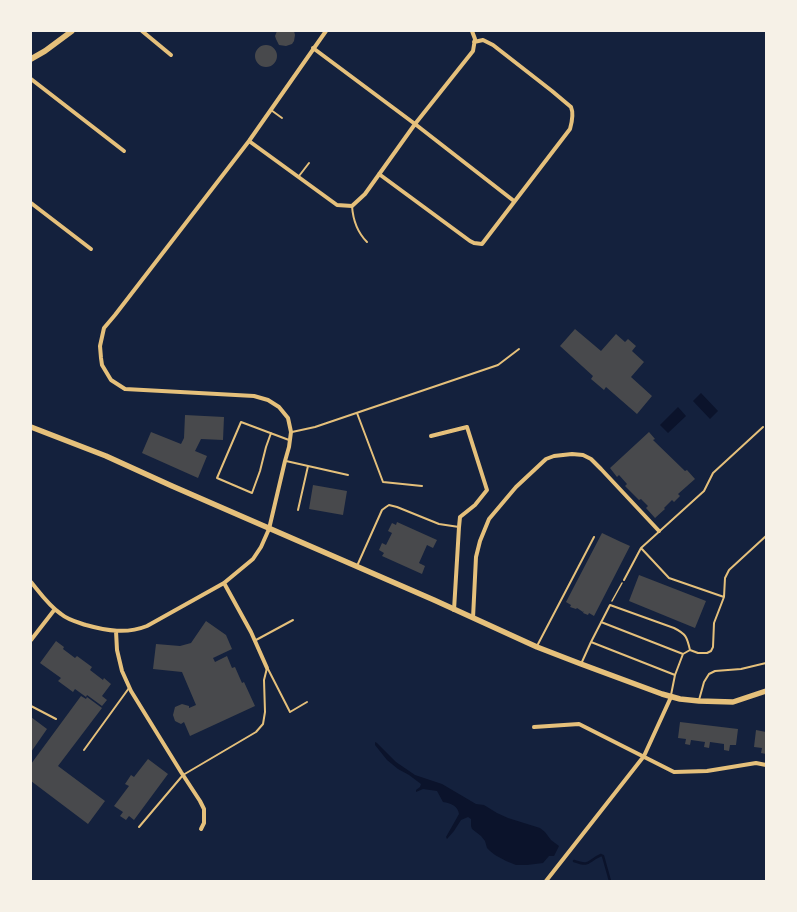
<!DOCTYPE html>
<style>
body{margin:0}
#map{position:relative;width:797px;height:912px;overflow:hidden;background:#14213d;font-family:Bitter,serif}
canvas{display:block}
.frame{position:absolute;inset:0;border:32px solid #f6f1e7;pointer-events:none}
</style>
<div id="map">
<canvas width="797" height="912"></canvas>
<div class="frame"></div>
</div>
<script>
const context = document.querySelector('canvas').getContext('2d');
context.lineJoin = 'round';
function fill(path, color) {
  context.fillStyle = color;
  context.fill(path, 'evenodd');
}
function strokePath(path, color, width, dash) {
  context.strokeStyle = color;
  context.lineWidth = width;
  context.lineCap = dash ? 'butt' : 'round';
  context.setLineDash(dash || []);
  context.stroke(path);
}
fill(new Path2D(`
 M701,393l17,18 -8,8 -17,-18z
 M678,407l8,9 -18,17 -8,-8z
 M375,742l2,1 19,19 19,13 27,9 34,20 8,1 13,8 11,5 32,10 5,4 6,8 8,6 -5,10h-5l-6,7 -16,2h-11l-10,-4 -11,-6 -5,-4 -3,-3 -2,-7 -4,-5 -9,-7 -1,-3v-7l-3,-2 -7,3 -7,11 -7,8 -1,-2 13,-23c-1,-8 -8,-11 -16,-12l-6,-11 -14,-2 -7,3v-2l4,-3 1,-3 -12,-9 -11,-6 -11,-9 -12,-15z`), '#0b132b');
strokePath(new Path2D(`
 M574,861c17,6 13,0 27,-6l2,1 7,25`), '#0b132b', 2.5);
fill(new Path2D(`
 M277,31h17l1,4 -1,6 -2,3 -6,2 -7,-1 -3,-6 -1,-3z
 M255 56a11 11 0 1 1 22 0a11 11 0 1 1-22 0Z
 M575,329l26,22 15,-17 9,8 3,-3 8,7 -4,5 12,11 -13,15 21,19 -15,18 -31,-27 -2,3 -13,-11 2,-3 -33,-30z
 M185,415l39,2 -1,23 -22,-1 -6,12 12,5 -9,22 -56,-25 9,-21 30,12 3,-6z
 M649,432l6,7 -2,1 32,31 2,-1 8,9 -17,15 2,2 -6,6 -2,-2 -8,8 1,1 -10,9 -9,-10 2,-2 -7,-7 -2,1 -14,-14 2,-2 -8,-9 -2,2 -7,-9z
 M313,485l34,6 -4,24 -34,-6z
 M397,522l40,18 -4,8 -6,-3 -8,18 6,3 -3,8 -40,-18 2,-3 -5,-3 3,-7 4,2 6,-12 -4,-2 4,-8 4,2z
 M602,533l19,9 9,4 -36,70 -5,-3 -1,2 -5,-2 1,-2 -1,1 -6,-4 -1,1 -6,-2 1,-2 -5,-3z
 M639,575l67,26 -11,27 -66,-27z
 M206,621l20,14 6,14 -19,9 2,4 12,-6 5,12 3,-1 7,16 2,-1 11,24 -65,30 -6,-14 -3,2 -6,-3 -2,-6 2,-8 7,-3 7,2v2l7,-3 -14,-33 -29,-3 3,-25 24,2 11,-3z
 M56,641l8,6 -1,2 12,9 2,-2 15,11 -2,3 13,10 1,-2 7,6 -9,12 5,4 -5,6 -15,-11 -1,2 -11,-8 -2,3 -15,-11 3,-3 -21,-15z
 M81,696l5,3 1,-2 15,11 -44,58 47,35 -17,23 -57,-43v-17z
 M31,717l16,12 -16,23z
 M680,722l58,7 -2,16h-6l-1,6 -5,-1v-6l-14,-2 -1,6 -5,-1 1,-5 -14,-2 -1,5 -5,-1 1,-5 -8,-1z
 M756,730l10,2v22l-5,-1 1,-5 -8,-1z
 M148,759l20,15 -34,46 -5,-4 -3,4 -6,-4 3,-4 -9,-6 15,-20 -4,-2 6,-9 3,2z`), '#48494c');
strokePath(new Path2D(`
 M612,601l10,-18`), '#e5c07b', 1.5);
strokePath(new Path2D(`
 M271,110l11,8
 M299,176l10,-13
 M352,206c1,14 5,26 15,36
 M357,413l26,69 39,4
 M292,432l23,-5 183,-62 21,-16
 M271,433l-5,14 -6,24 -8,22 -35,-15 24,-56 48,18
 M286,461l62,14
 M298,510l10,-44
 M641,548l28,30 55,19
 M357,566l25,-56 4,-3 3,-2 8,2 42,17 20,3
 M624,580l17,-32 63,-57 9,-18 50,-46
 M601,622l82,32 -8,21 -4,20
 M256,640l37,-20
 M591,642l84,33
 M537,646l57,-109
 M683,654l7,-4 8,3h9l4,-2 2,-4 1,-24 10,-26 1,-19 4,-8 37,-34
 M581,664l10,-22 19,-37 64,23c12,6 13,9 16,22
 M268,669l22,43 17,-10
 M699,700l5,-18 5,-8 6,-3 26,-2 25,-6
 M31,706l25,13
 M84,750l45,-62
 M139,827l44,-52 73,-43 7,-8 2,-12 -1,-32 3,-12`), '#e5c07b', 2);
strokePath(new Path2D(`
 M142,31l29,24
 M313,48l102,76 99,77
 M31,79l93,72
 M249,141l88,64 15,1 13,-12 50,-70 58,-73 2,-12 -3,-8
 M379,174l91,67 4,2 8,1 88,-115c2,-7 4,-15 1,-22l-19,-16 -59,-46 -10,-5 -9,2
 M31,203l60,46
 M431,436l36,-9 20,63 -12,15 -15,12 -1,10 -5,83
 M31,582c9,11 18,24 30,32 7,6 16,8 25,11 21,6 41,9 61,1l77,-43 29,-24 8,-12 8,-18 16,-68 4,-14 2,-15 -3,-14 -9,-11 -11,-7 -14,-4 -129,-7 -14,-9 -9,-15 -1,-7 -1,-12 4,-18 11,-13 134,-174 77,-110
 M224,583l27,49 16,36
 M473,618l3,-61 4,-16 9,-22 27,-32 30,-28 8,-3 18,-2 11,1 8,4 10,10 58,62
 M116,631l1,19 5,21 9,20 50,81 19,29 4,8v14l-3,6
 M31,640l24,-31
 M534,727l45,-3 95,48 33,-1 49,-8 10,2
 M546,881l98,-125 27,-59`), '#e5c07b', 4);
strokePath(new Path2D(`
 M31,59l14,-8 27,-20
 M31,427l75,29 66,30 262,114 103,47 44,17 81,30 18,5 19,2 34,1 33,-11`), '#e5c07b', 5.5);
</script>
